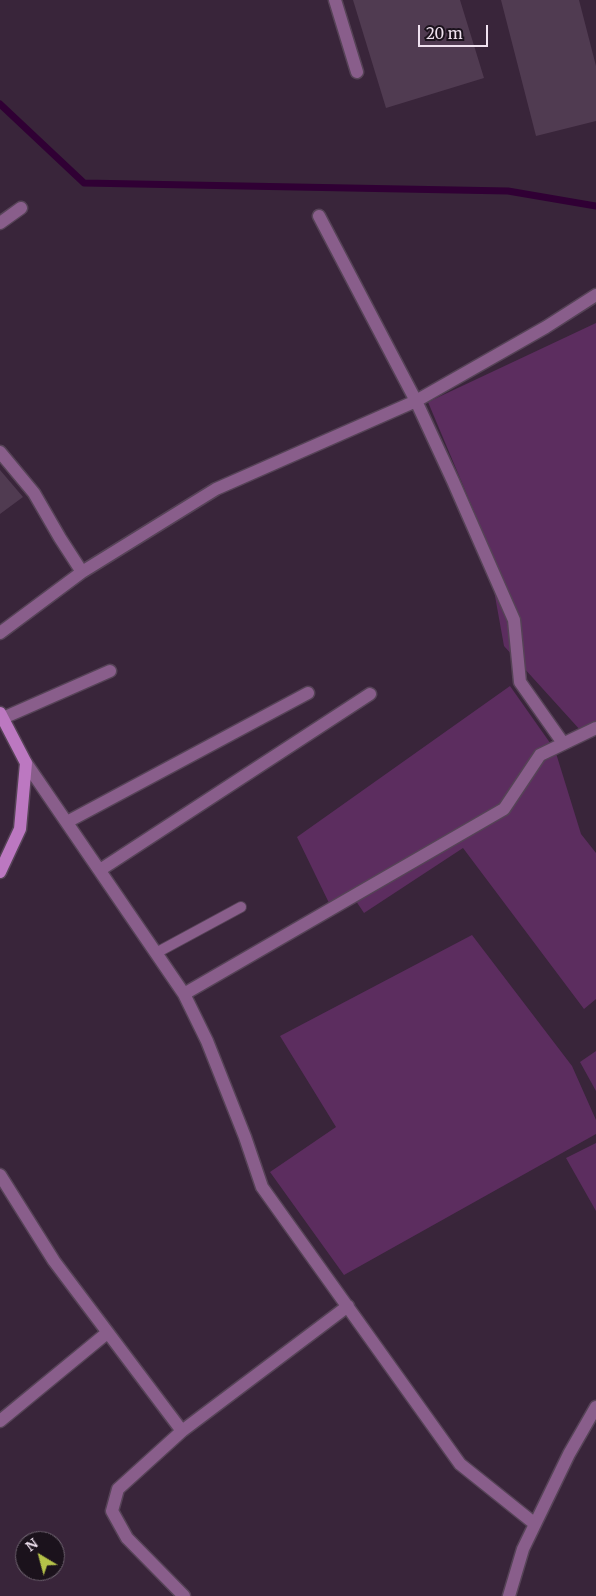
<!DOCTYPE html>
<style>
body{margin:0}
#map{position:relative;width:596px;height:1596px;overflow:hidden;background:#39253a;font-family:Merriweather,serif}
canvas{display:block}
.north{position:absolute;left:15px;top:1531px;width:50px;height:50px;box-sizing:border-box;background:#1b121c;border:1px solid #706571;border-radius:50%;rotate:323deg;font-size:14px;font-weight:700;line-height:20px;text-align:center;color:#f0e2f0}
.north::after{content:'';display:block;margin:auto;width:18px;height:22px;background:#b5c249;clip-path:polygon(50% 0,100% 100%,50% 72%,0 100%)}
.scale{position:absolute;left:418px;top:25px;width:70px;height:22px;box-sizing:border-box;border:2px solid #f0e2f0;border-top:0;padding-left:6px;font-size:15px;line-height:18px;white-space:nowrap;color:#f0e2f0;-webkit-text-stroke:4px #1b121c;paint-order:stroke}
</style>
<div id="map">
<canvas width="596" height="1596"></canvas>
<div class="north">N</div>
<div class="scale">20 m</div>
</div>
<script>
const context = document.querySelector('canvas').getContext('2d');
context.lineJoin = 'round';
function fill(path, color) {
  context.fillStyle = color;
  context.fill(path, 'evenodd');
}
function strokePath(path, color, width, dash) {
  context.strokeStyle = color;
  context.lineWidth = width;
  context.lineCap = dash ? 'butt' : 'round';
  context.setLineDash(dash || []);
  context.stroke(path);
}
fill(new Path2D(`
 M596,323v404l-15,4 -77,-85 -20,-111 -56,-133z
 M510,686l45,64 26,84 15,19v146l-12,10 -121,-161 -99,65 -14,-21 -20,13 -33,-68z
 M472,935l100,131 24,54v14l-252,141 -74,-103 66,-45 -56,-91z
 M596,1051v40l-16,-29z
 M596,1143v68l-30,-53z`), '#5c2d5f');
strokePath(new Path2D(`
 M0,104l84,79 424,8 88,15`), '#300034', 7);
fill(new Path2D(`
 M353,0h107l24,78 -98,30z
 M501,0h78l17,66v55l-60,15z
 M0,470l23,27 -23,17z`), '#503b51');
const lane = new Path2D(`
 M156,953l85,-46`);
const street = new Path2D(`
 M335,0l22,72
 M319,216l97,185 37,80 61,139 6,62 43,61
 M0,223l21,-15
 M0,452l34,41 26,45 22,34
 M0,633l82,-61 134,-83 200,-88 130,-74 50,-32
 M3,718l107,-47
 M26,763l158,231 23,47 38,96 17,50 198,277 75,60
 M67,822l241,-129
 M100,870l270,-176
 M184,994l320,-185 36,-54 56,-27
 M0,1175l54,86 128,170 166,-125
 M0,1421l107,-88
 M182,1431l-64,58 -6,22 15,27 57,58
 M509,1596l14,-47 46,-95 27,-47`);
const secondary = new Path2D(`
 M0,713l26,50 -6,66 -20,43`);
strokePath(lane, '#564357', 12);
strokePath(street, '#564357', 15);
strokePath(secondary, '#564357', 15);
strokePath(lane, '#895e8b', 10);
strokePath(street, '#895e8b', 12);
strokePath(secondary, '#bc78c1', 12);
</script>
